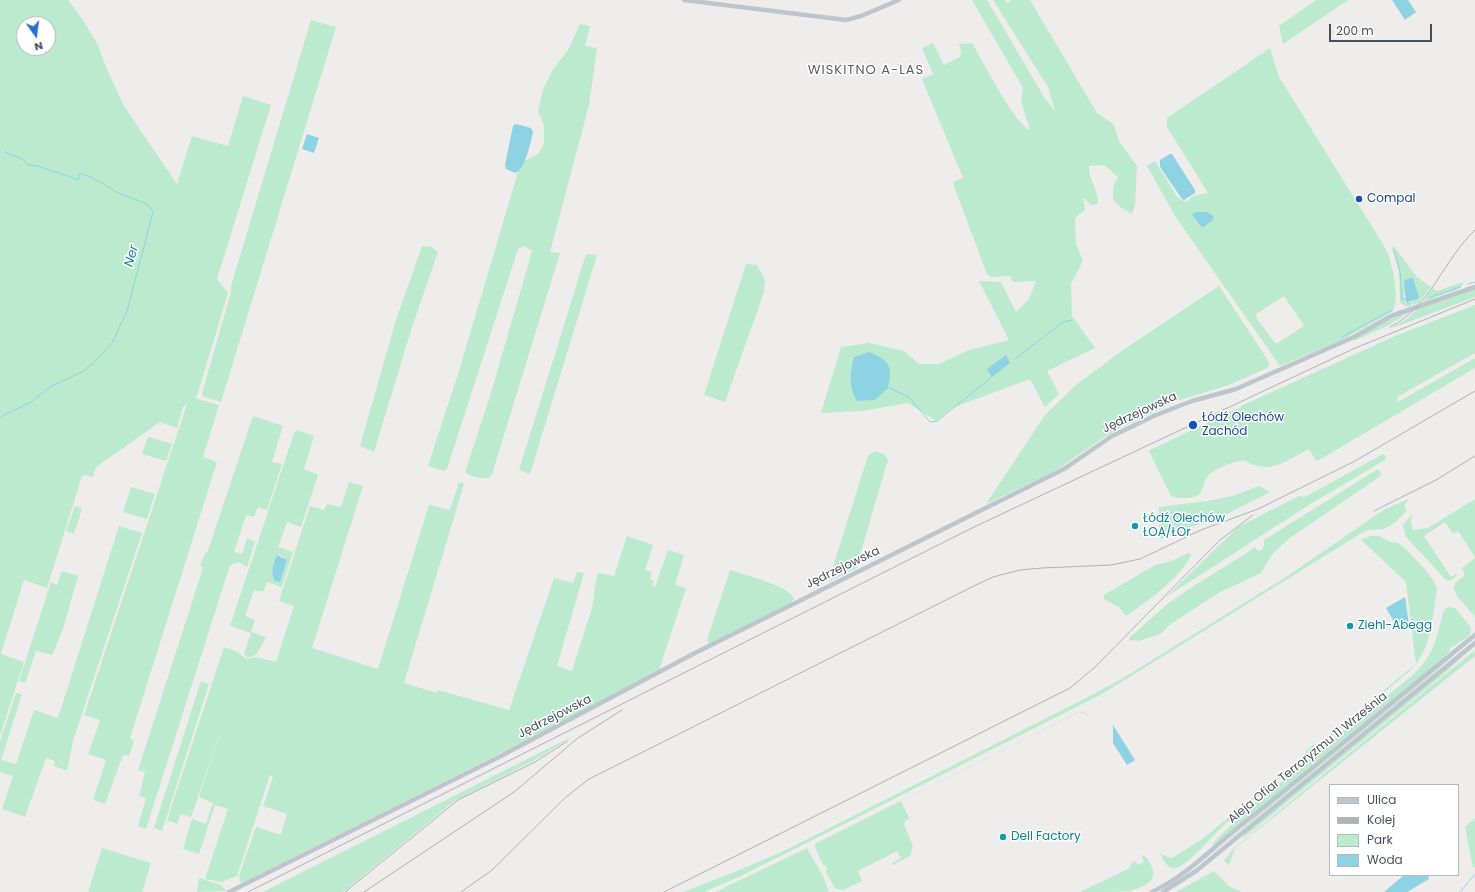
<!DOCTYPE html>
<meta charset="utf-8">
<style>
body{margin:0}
#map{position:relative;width:1475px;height:892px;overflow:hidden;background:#efecec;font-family:Poppins,sans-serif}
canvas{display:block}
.legend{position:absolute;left:1329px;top:784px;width:130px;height:92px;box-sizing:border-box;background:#fff;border:1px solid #b5b9bc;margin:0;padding:5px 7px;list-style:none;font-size:12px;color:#464f58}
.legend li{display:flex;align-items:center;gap:8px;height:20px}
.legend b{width:20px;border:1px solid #b5b9bc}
.north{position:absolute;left:16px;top:16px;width:40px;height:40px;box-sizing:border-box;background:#fff;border:1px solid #b5b9bc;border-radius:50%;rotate:166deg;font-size:11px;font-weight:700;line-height:16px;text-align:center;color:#464f58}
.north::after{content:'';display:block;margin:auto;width:14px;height:18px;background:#2671ce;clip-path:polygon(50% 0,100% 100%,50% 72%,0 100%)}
.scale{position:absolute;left:1329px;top:24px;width:103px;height:18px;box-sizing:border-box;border:2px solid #464f58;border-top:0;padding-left:5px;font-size:12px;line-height:14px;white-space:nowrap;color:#464f58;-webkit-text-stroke:3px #fff;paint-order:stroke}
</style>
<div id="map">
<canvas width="1475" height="892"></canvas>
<ul class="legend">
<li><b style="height:5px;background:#bec6cd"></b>Ulica</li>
<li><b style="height:5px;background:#afb1b6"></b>Kolej</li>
<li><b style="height:11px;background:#bceace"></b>Park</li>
<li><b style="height:11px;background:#8dd3e4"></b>Woda</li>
</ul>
<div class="north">N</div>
<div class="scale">200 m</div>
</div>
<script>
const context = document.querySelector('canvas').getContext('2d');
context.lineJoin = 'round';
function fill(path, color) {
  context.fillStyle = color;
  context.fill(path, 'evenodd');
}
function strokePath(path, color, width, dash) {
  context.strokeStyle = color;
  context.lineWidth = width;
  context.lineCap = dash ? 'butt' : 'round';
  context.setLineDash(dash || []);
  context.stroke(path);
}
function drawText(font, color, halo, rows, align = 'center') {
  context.font = font + ' Poppins,sans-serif';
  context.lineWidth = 3;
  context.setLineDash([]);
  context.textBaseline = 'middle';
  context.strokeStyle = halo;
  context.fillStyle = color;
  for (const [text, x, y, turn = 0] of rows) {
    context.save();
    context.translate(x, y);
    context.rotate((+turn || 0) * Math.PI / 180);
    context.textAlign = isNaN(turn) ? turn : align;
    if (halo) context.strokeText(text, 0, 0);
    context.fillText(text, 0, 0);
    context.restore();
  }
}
fill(new Path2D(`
 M0,0h68l15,20 15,25 8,22 18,39 53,78 15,-48 36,10 15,-50 28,9 -54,174 11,14 -31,103 -2,2 24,7 -16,52 14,5 -87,276 4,3 -5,15 -6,-1 -18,49 -12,-4 13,-40 -18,-6 12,-34 -16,-5 103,-311 -4,3 -6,21 -17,-6 -64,45 -3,10 -8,-2 -3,1 -35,112 -23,-8 -23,74 23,8 -24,74zM24,24h24v24h-24z
 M972,0h15l57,97 11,14 -7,-24 -55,-87h12l2,3 5,-3h18l67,113 17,12 5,16 18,25 -2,39 -3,9 -12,-7 -7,-8v-12l5,-10 -14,-12 -15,1c-1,14 10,24 9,38l-7,1 -8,-8 2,13 -10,8 1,26 7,17 -12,23 1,32 23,32 -48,23 12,23 -14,13 -15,-28 -78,29 -16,13 -28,-18 -46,8 -41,2 20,-66 28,-4 35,8 15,13h20l30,-14 40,-10 -30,-59 22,1 15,30 13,-13 7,-18 -23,1 -3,-6 -19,1 -4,-3 -32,-85 -2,-7 10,-4 -41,-99 11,-5 -11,-26 11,-5 11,22 16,-8 1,-6 -2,-7 13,-1c10,16 43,82 58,87l-9,-29 2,-13z
 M1316,0h32l-65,44 -4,-18z
 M311,20l25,7 -115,375 -19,-6v-3l29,-101v-6z
 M580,24l10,2 -5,20 12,2 -8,57 -39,147 10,1 -68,221 -3,4c-9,0 -17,0 -24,-6l26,-79 41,-142 -8,-5 -6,3 -71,220 -3,2 -16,-5 31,-95 59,-199 6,-11 14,-7 6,-10v-19l-6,-13 5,-22 9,-19 16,-21z
 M1270,48l9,29 107,172c6,13 15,52 6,63l-50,28 -62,26 -105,-150 -28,-50 8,-5 23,37 8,4 7,-6 15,-3 -41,-66v-9zM1284,296l20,30 -28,18 -19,-25 -1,-5z
 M1396,242l-2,4 22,30 15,11 -12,16 -6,2 -2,-2v3l-3,1 -8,-4 -1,-32 -7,-22zM1413,278l6,20 -13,4 -2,-6z
 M422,246l9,1 7,5 -26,75 -38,125 -14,-6 35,-123z
 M586,254l11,1 -67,219 -11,-4z
 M746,264l11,1 8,15 -1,12 -39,110 -21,-7z
 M1463,282l-2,6 -38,14 10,-14 4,3z
 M1219,286l50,76v4l-4,3 -36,16 -52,16 -55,26 -16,9 -51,35 -69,33 59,-89 31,-30 47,-35z
 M1475,289v8l-85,32 18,-11 9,-9z
 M1475,305v48l-78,44 1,5 77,-44v10l-156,92 -3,1 -7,-12c-24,12 -39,27 -65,11 -12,2 -29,8 -37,17 -3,5 -4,10 -6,15 -5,8 -23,7 -30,4l-22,-45 1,-1 91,-43v-1l154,-70z
 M1412,311l-25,15 -33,15v-2l31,-18z
 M253,416l30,10 -11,36 10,2 -15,46 -9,-3 -4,10 -8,-2 -12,37 8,2 5,-16 8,4 -8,25 -8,-5 -9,3 -84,264 -8,-3 8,-28 -7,-2 6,-24 -7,-2 65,-202 -3,-2 5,-13h2z
 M297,430l17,6 -10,33 14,6 -17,52 -14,-5 -9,25 15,5 -11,35 -15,-5 -4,10 -9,-2 -9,26 10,4 -4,12 15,5 -9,17 -9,4 -4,-4 7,-21 -21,-7 64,-193zM277,555l7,2 2,5 -7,20 -5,-3c-3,-9 -1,-16 3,-24z
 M148,437l24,7 -6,17 -24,-7z
 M875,451l9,3 4,6 -31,105 2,2 -29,14 -1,-2 39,-123z
 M1383,454l3,2 -1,4 -73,43 -146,94 72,-70 55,-28 7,-3 5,1z
 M1378,469l3,4 -2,4 -89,61 -17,15 -12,20 -41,19 -48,31 -12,11 -21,7 -10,-1 1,-3c17,-14 33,-31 52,-43 24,-17 49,-30 73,-47l3,4c6,-1 6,-5 6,-11z
 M349,482l14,4 -51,162 66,21 51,-164 21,5 9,-28 5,2 -60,199 33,10 1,-3 71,20 45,-132 19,5 4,-11 7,1 -27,93 15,5 20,-63 5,-33 2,-2 15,3 13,-40 26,9 -8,25 7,2 -2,7 4,2 -2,5 3,1 13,-37 16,5 -9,30 11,3 -27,82 -124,66 -293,147 -2,-2 -1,-5 17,-49 25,8 6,-21 -24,-8 10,-29 -3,-2 -33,101 -16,6 -16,-3 23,-70 -13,-4 -16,49 -16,-5 9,-30 14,5 7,-21 -14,-6 25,-76 -33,96 -10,-3 -4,10 -10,-4 57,-173 14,5 8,7 10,-2 20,5 18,-56 -15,-5 31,-95 14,4 3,-6 14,3z
 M1259,486l11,6 -45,23 -55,19 -8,5 -3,-2v-30l48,-6 25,-5z
 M131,487l24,7 -8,25 -24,-7z
 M1409,499l-5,6 3,5 -10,11 -13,8 -16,1 -8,4 -258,160 -363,183 -35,15h-21l49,-19 54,-23 296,-150 43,-23 161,-100 99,-68z
 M1475,499v58l-17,-26 -5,3 -8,-12 -21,14 27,41 6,-4 -2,5 -8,3 -41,-44 -3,-12 9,-11 -1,9 2,7 15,-2z
 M75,506l7,3 -8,25 -8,-3z
 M119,526l23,7 -69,208 -6,30 -13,-5 1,-5 -9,-3 -21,59 -23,-8 11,-33 -13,-4v-31l16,-48 6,1 -21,66 15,4 18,-54 24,8z
 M1371,536c13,-1 10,3 20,6 3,1 6,0 9,2 9,8 37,35 37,46 -5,29 -5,57 -26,80l-82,68 -5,1 -3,-1 3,1 92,-75 -10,-82 -45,-42z
 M1188,553h3c-2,18 -49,53 -65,63l-7,-9 -15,-8v-4l51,-30 17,-4z
 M1475,558v59l-18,-21 -3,-8 1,-5 10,-8 -3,-7z
 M730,570c14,5 59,15 64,29l-3,4 -82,41 -2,-4z
 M62,571l16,5 -15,53 -11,26 -16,-4 -11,32 -6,-2 32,-99 6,3z
 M1448,607l7,1 15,18 1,5 -2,5 -20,13 1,2 -7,7 -229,187 -2,-1 28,-28 174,-142c22,-22 22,-37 30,-64z
 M1473,639l-44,38 -212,173 40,-35z
 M1475,645l-32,30 -201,164 4,-7z
 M1475,650v6l-240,192 -6,17 -5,-4 10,-13z
 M201,681l8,3 -47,147 -8,-3z
 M1078,712c7,-1 10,2 12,7l-4,-5 -7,-2 -178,89 8,17 6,-2 -9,4 -2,4 9,23 -3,9 -17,9 -1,-2 9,-5 -4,-7 -39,20 4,10 -19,9 -8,-2 -9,-16 1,-3 -1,-3 -3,-1 -8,-18v-3z
 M577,734l-42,26 -82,42 -110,90h-80z
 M1314,744l-1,8c-35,28 -72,55 -103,87 -7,8 -25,28 -36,29 -8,1 -13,-12 -15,-18l3,5 10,3 29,-18 104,-85 1,-4z
 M1475,818v49l-2,1 -8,-41z
 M102,848l49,15 -9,29h-54z
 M807,848l16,28 6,16h-114z
 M1141,855c5,1 6,3 9,8 10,17 -4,23 -20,28 -10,1 -38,1 -50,1l50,-24 1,-5 4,-2 3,4 6,-3z
 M1214,871l16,16 12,5h-66z
 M199,878l22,7 5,6 -29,1z`), '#bceace');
fill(new Path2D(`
 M1392,0h16l8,12 -11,8z
 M516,124l15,4 2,4c-2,9 -8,38 -18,41l-9,-4 -1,-4 8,-39z
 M307,134l12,4 -5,15 -12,-4z
 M1170,154h2l23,36v3l-11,7 -2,-1 -22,-32v-7z
 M1197,212h10l6,4v4l-11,8 -10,-14z
 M1413,278l6,19 -1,2 -12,3 -2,-22z
 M869,352c21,8 24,15 19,36l-13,12 -18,1c-9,-15 -7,-28 -3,-44z
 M1006,355l4,8 -18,14 -5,-8z
 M277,555l10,5 -7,22 -5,-1c-5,-9 -2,-17 2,-26z
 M1405,597l4,28 -10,5 -13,-22z
 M1113,725l22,35 -8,5 -14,-22z
 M1404,875h24l1,4 -22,13h-23z`), '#8dd3e4');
strokePath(new Path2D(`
 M0,149l1,1
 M5,152l17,7 7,6 9,1 29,10
 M69,176l9,4 2,-7 13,5
 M95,179l23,14 29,11 6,8 -26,99 -15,32 -17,18
 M1394,251l6,20 2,29 3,-1
 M1468,284l7,-2
 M1428,298l32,-11
 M1407,302l2,2
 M1342,337l50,-27
 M1015,359l48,-37 9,-2
 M889,388l20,9 21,25 7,-1 55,-44
 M0,417l31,-15 19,-15 34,-16 9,-8
 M1460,892l15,-18`), '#8dd3e4', 1);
strokePath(new Path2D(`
 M684,0l162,20 15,-4 38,-16
 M229,892l270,-135 196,-104 369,-184 48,-33 44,-21 36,-14 44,-12 118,-52 37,-21 84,-29
 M1152,892c37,-18 61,-45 93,-70 78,-62 153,-125 230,-187
 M1163,892l33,-21 279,-228`), '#bec6cd', 4.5);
strokePath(new Path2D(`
 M1390,327c41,-20 53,-67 85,-97
 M1374,511l62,-31 39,-24
 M248,892l726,-365 379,-178 122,-50
 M345,892l113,-92 77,-38 33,-21
 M364,892l150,-100 64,-54 44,-28
 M461,892l31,-22 74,-73 23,-18 385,-193 19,-9 27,-7 22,-2 69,-3 29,-6 61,-29 57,-21 97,-48 120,-70
 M664,892l406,-204 25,-21 125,-127 33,-25`), '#afb1b6', 1);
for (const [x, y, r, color] of [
 [1359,199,4,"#1a4fb4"],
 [1193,425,5,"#1a4fb4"],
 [1135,526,4,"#0f9aa8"],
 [1350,626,4,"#0f9aa8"],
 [1003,837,4,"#0f9aa8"]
]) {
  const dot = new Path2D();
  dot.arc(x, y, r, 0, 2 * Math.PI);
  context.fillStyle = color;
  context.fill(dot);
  strokePath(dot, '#fff', 1.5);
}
drawText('12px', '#164399', '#fff', [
 ["Compal",1367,199],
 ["Łódź Olechów",1202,418],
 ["Zachód",1202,432]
], 'left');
drawText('12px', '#464f58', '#fff', [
 ["Jędrzejowska",1140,413,-25],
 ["Jędrzejowska",843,568,-26],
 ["Jędrzejowska",555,717,-27],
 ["Aleja Ofiar Terroryzmu 11 Września",1308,758,-39]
]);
drawText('12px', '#0d838f', '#fff', [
 ["Łódź Olechów",1143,519],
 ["ŁOA/ŁOr",1143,533],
 ["Ziehl-Abegg",1358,626],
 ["Dell Factory",1011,837]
], 'left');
context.letterSpacing = '1px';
drawText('13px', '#595c60', '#fff', [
 ["WISKITNO A-LAS",866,71]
]);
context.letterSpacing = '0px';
drawText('italic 13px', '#17809a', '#fff', [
 ["Ner",132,256,-75]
]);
</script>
